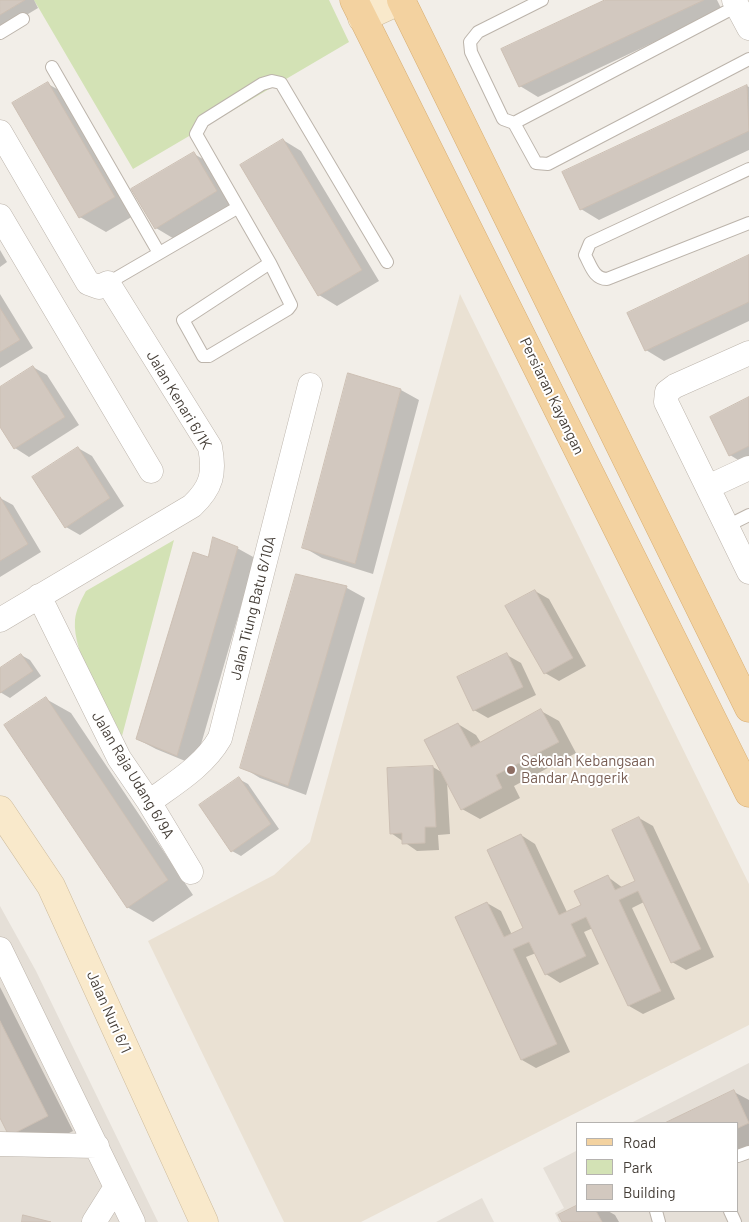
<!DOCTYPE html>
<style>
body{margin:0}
#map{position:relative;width:749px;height:1222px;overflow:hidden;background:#f2eee8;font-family:Barlow,sans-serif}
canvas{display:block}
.legend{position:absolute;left:576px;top:1122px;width:162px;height:90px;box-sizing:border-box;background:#fff;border:1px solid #b5b2af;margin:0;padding:6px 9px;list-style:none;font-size:15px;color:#453e37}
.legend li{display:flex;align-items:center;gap:10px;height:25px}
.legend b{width:25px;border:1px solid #b5b2af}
</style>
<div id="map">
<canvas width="749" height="1222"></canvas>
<ul class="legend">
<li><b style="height:6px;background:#f3d2a0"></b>Road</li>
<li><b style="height:14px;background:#d3e2b5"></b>Park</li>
<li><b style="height:14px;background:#d2c8bf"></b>Building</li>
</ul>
</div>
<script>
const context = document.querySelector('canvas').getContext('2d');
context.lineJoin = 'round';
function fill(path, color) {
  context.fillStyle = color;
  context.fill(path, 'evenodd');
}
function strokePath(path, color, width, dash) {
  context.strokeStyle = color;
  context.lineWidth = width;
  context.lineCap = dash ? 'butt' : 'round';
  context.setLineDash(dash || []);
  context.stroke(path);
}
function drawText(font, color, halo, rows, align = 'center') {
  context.font = font + ' Barlow,sans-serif';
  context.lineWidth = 4;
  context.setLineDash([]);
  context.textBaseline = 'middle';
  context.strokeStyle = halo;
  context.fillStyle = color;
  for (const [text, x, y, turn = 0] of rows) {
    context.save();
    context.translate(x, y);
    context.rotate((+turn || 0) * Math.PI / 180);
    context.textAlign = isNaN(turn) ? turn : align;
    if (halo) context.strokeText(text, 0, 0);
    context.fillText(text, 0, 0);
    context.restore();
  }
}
fill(new Path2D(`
 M0,906l36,65 122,251h-158z
 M749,1063v159h-190l-4,-9 9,-5 -21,-40 35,-18v61h160v-88h-107z
 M482,1198l12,24h-58z`), '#e5dfd7');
fill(new Path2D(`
 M460,294l289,590v141l-388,197h-77l-136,-281 126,-66 36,-33z`), '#eae1d3');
fill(new Path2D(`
 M34,0h295l20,42 -216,127z
 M174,540l-52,196c-15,-31 -50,-81 -47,-116 1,-10 6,-20 11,-29z`), '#d3e2b5');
fill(new Path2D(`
 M0,0h34l4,8 -38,23z
 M607,0h110l5,10 -184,87 -18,-11z
 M48,84l25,14 67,114 -34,20 -26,-15 -66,-113z
 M747,86l2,1v63l-150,70 -18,-11 -17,-36z
 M283,140l18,11 78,130 -42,25 -18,-11z
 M194,154l25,14 23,38 -61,37 -25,-15z
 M0,250l7,12 -7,5z
 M749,257v64l-85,40 -18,-11z
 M0,294l33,54 -33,20z
 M33,367l14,8 32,50 -50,32 -14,-9 -15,-24v-36z
 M349,375l52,15 18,10 -46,174 -51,-16 -19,-11z
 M749,398v67l-1,1 -18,-11z
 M78,448l14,8 32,50 -44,29 -14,-8z
 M0,498l13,7 28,47 -41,25z
 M237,548l18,10 -60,207 -39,-16 -19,-10z
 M297,575l50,13 18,10 -59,197 -46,-17 -18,-11z
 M535,591l14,8 37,67 -27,15 -14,-8z
 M21,655l9,5 11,16 -31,22 -10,-6v-23z
 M507,655l14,8 15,32 -48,23 -14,-8z
 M46,699l25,14 122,182 -40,27 -26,-15z
 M541,711l18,10 17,32 -62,33 6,12 -40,21 -18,-10 -15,-28 3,53 -12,1 1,15 -22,1 -26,-18 42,-66 10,6 15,-49 18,11 5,8z
 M239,779l9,5 31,45 -38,27 -9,-5z
 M639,818l14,8 61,131 -28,13 -14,-8 -28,-60 -12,6 43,91 -32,15 -14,-8 -36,-78 -9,4 15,32 -39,19 -14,-9 -10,-21 -10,4 44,95 -34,16 -14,-8 -35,-157 14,8 11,24 13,-6 -4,-94 14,9 32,68 16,-7 25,-28 15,11 14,-7z
 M0,987l73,144 -37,19 -26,-15 -10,-20z
 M734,1092l15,8v49l-11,6v-32h-70z
 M578,1211h30l7,4 4,7h-56z`), '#0003');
const building = new Path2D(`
 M0,0h25l-25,15z
 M605,0h99l-185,87 -18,-38z
 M48,82l67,115 -36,21 -67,-115z
 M747,85l2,46 -169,79 -18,-38z
 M283,139l79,131 -44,26 -78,-131z
 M194,152l23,39 -62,38 -24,-40z
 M749,255v47l-104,49 -18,-38z
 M0,308l20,32 -20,12z
 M33,366l32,51 -51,32 -14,-22v-40z
 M348,373l53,16 -46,175 -53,-16z
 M749,397v49l-20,10 -19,-39z
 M78,447l32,51 -45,30 -33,-51z
 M0,497l28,47 -28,17z
 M213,537l25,10 -61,209 -41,-17 57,-187 15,5z
 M296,574l51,12 -59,200 -48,-18z
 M535,590l38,68 -29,16 -39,-68z
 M507,653l16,34 -50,24 -16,-34z
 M21,654l12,17 -33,22v-25z
 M46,697l122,183 -41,28 -123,-183z
 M541,709l18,33 -63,33 6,13 -41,22 -37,-70 34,-17 13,24z
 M433,766l3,61h-11v16l-23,1v-11l-12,1 -3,-66z
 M239,777l32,47 -40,28 -32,-47z
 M639,817l62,132 -30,14 -33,-72 -19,9 42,91 -33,15 -42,-89 -15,7 15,32 -41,19 -16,-33 -16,7 44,95 -36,16 -66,-143 32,-15 17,35 19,-9 -36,-78 34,-16 38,81 22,-10 -7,-14 34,-16 7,15 20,-9 -23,-51z
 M0,1021l48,95 -39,20 -9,-18z
 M734,1090l15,33 -11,5v-5h-73z
 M578,1205v6h18l6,11h-40l-4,-7z
 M23,1215l28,7h-29z`);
fill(building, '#d2c8bf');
strokePath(building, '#ccbfb3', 1);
const lane = new Path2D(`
 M542,0l-64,32 -8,10 1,10 32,67 11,4 223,-117
 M0,33l23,-14
 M52,67l107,186
 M514,123l22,40 12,1 201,-105
 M749,169l-159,74 -5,12c6,11 9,24 22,24l142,-56
 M270,263l-87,57 20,36h6l79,-47 3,-4 -21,-42 -74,-129 7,-13 59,-37 10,-3 9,2 106,179
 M108,283l129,-75
 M727,526l22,-11
 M738,1156l11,-4
 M656,1211l3,11
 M730,1211l5,11`);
const street = new Path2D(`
 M734,0l15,28
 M0,132l88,151 11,4 9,-4 102,164c5,26 2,40 -18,59l-192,114
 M0,216l151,255
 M749,353l-74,33 -8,6 -1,10 83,170
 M708,487l41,-19
 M39,596l80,162 30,44 42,70
 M149,802c26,-19 55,-36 71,-64l90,-353
 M0,949l133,273
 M0,1144l97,2
 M94,1222l22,-35`);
const secondary = new Path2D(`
 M362,18l39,-18
 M0,810l51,76 153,336`);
const primary = new Path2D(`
 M354,0l395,793
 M401,0l348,708`);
strokePath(lane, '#bcb4ab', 14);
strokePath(street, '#bcb4ab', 25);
strokePath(secondary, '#cdbb9c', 29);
strokePath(primary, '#d7ad71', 29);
strokePath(lane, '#fff', 12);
strokePath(street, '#fff', 24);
strokePath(secondary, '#f9e9cb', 28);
strokePath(primary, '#f3d2a0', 28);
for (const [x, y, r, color] of [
 [511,770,5,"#8d6e63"]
]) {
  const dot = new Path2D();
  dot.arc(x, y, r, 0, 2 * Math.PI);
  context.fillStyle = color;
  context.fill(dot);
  strokePath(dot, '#fff', 2);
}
drawText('15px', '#453e37', '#fff', [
 ["Persiaran Kayangan",552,396,64],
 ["Jalan Kenari 6/1K",179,400,59],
 ["Jalan Tiung Batu 6/10A",253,608,-76],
 ["Jalan Raja Udang 6/9A",133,775,59],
 ["Jalan Nuri 6/1",109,1012,66]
]);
drawText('15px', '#785e54', '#fff', [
 ["Sekolah Kebangsaan",521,761],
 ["Bandar Anggerik",521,778]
], 'left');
</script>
